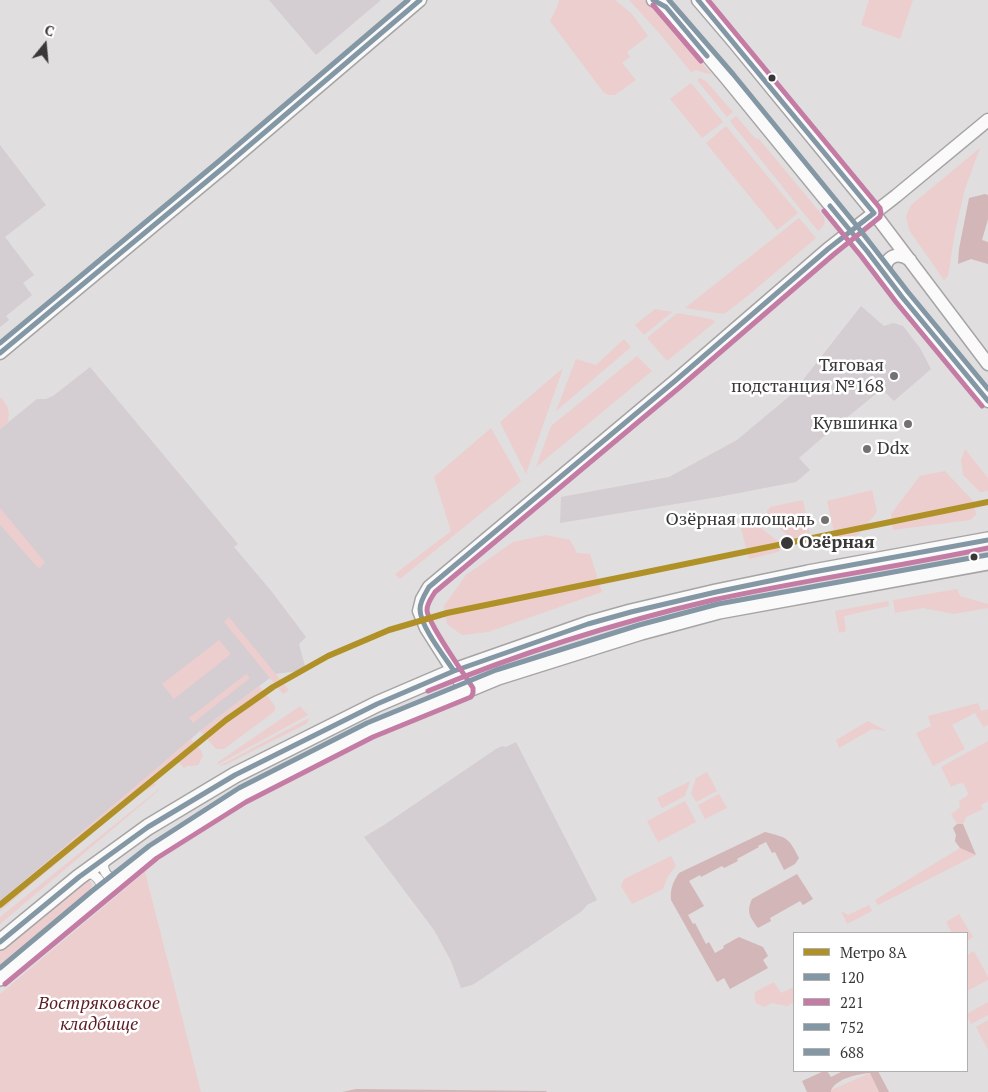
<!DOCTYPE html>
<meta charset="utf-8">
<style>
body{margin:0}
#map{position:relative;width:988px;height:1092px;overflow:hidden;background:#e0dedf;font-family:"PT Serif",serif}
canvas{display:block}
.legend{position:absolute;left:793px;top:932px;width:175px;height:140px;box-sizing:border-box;background:#fff;border:1px solid #b0afaf;margin:0;padding:6px 9px;list-style:none;font-size:15px;color:#393738}
.legend li{display:flex;align-items:center;gap:10px;height:25px}
.legend b{width:25px;border:1px solid #b0afaf}
.north{position:absolute;left:20px;top:20px;width:50px;height:50px;-webkit-text-stroke:4px #fff;paint-order:stroke;rotate:17deg;font-size:14px;font-weight:700;line-height:20px;text-align:center;color:#393738}
.north::after{content:'';display:block;margin:auto;width:18px;height:22px;background:#393738;clip-path:polygon(50% 0,100% 100%,50% 72%,0 100%)}
</style>
<div id="map">
<canvas width="988" height="1092"></canvas>
<ul class="legend">
<li><b style="height:6px;background:#b09127"></b>Метро 8А</li>
<li><b style="height:6px;background:#8497a5"></b>120</li>
<li><b style="height:6px;background:#c47ca4"></b>221</li>
<li><b style="height:6px;background:#8497a5"></b>752</li>
<li><b style="height:6px;background:#8497a5"></b>688</li>
</ul>
<div class="north">С</div>
</div>
<script>
const context = document.querySelector('canvas').getContext('2d');
context.lineJoin = 'round';
function fill(path, color) {
  context.fillStyle = color;
  context.fill(path, 'evenodd');
}
function strokePath(path, color, width, dash) {
  context.strokeStyle = color;
  context.lineWidth = width;
  context.lineCap = dash ? 'butt' : 'round';
  context.setLineDash(dash || []);
  context.stroke(path);
}
function drawText(font, color, halo, rows, align = 'center') {
  context.font = font + ' "PT Serif",serif';
  context.lineWidth = 5;
  context.setLineDash([]);
  context.textBaseline = 'middle';
  context.strokeStyle = halo;
  context.fillStyle = color;
  for (const [text, x, y, turn = 0] of rows) {
    context.save();
    context.translate(x, y);
    context.rotate((+turn || 0) * Math.PI / 180);
    context.textAlign = isNaN(turn) ? turn : align;
    if (halo) context.strokeText(text, 0, 0);
    context.fillText(text, 0, 0);
    context.restore();
  }
}
fill(new Path2D(`
 M269,0h112l-65,55z
 M0,145l46,60 -41,32 29,38 -11,8 9,12 -26,21 3,4 -9,7z
 M861,306l23,20 9,-3 10,3 17,22 11,21 -37,32 -12,-12 -53,43 -30,26 11,12 -14,12 -78,15 -158,26 1,-26 108,-20 68,-37 55,-46z
 M90,367l148,177 -4,3 38,45 34,45 -7,7 7,26 -31,4 -75,57 -83,72 -117,98v-472l37,-30h9l7,-3z
 M516,742l81,158 -10,5 -5,6 -105,71 -5,3 -11,3 -10,-27 -17,-31 -70,-93 20,-12 112,-76 6,-3 4,1z`), '#d4cdd2');
fill(new Path2D(`
 M559,0h56l17,14 16,22 -21,16 3,5 -8,6 14,17 -21,15h-6l-5,-2 -54,-72 8,-16z
 M629,0h15l31,31 37,44 -16,-5 -5,2 -31,-38z
 M869,0h44l-13,39 -39,-14z
 M700,78l6,3 27,31 -6,5 -30,-37z
 M691,83l32,39 -21,16 -32,-39z
 M736,116l19,22 4,1 64,77c4,7 0,11 -5,15l-88,-110z
 M726,126l72,87 -21,17 -71,-87z
 M980,148l-15,41 -10,43 -7,44 -4,4 -35,-50 -3,-14 5,-11z
 M799,218l17,20 -71,60 -21,16 -39,-6z
 M655,309l17,3 -28,23 -9,-10z
 M677,313l34,6 4,3 -48,39 -20,-23z
 M624,339l7,8 -75,64 20,-52 20,6z
 M637,356l15,15 -116,96 15,-41z
 M563,368l-37,106 -26,-52z
 M0,397c8,7 10,15 8,25l-8,7z
 M491,428l30,53 -121,98 -5,-5 56,-43 -17,-54z
 M965,449l23,29v13l-8,1 -17,-17 -2,-15z
 M945,471l29,31 2,13 -6,5 -77,10 -2,-16 29,-38z
 M872,490l5,22 -19,23 -22,6 -9,-40z
 M803,500l9,44 -12,2 -34,-30c0,-4 1,-6 4,-9z
 M0,508l45,54 -6,7 -39,-44z
 M747,519h3l30,24v7l-2,2 -29,7 -9,-34 2,-3z
 M546,535l24,5 7,13 13,1 12,38 -114,40 -26,3 -15,-11 -3,-18 22,-31 47,-33z
 M957,589l3,7 28,8v4l-34,6 -31,-6 -28,5 -2,-13z
 M888,601l1,5 -45,10 2,15 -7,2 -4,-22z
 M229,617l60,73 -6,4 -59,-72z
 M219,640l12,14 -57,45 -12,-15z
 M246,674l4,4 -57,45 -4,-5z
 M259,686l16,20v5l-51,38h-8l-16,-18z
 M978,703l3,8 7,-2v16l-5,2 -8,-14 -23,12 13,24 -32,17 -17,-33 15,-7 -3,-10z
 M300,706l8,9 -91,50 1,-3z
 M309,718l-1,3 -2,3 -81,41 -6,1z
 M868,721l18,10 -14,-2 -33,19 -3,-8z
 M191,739l11,13 1,4 -5,9 -6,1h-5l-3,2 -8,-9 -24,21 4,5 -13,7 -11,8 -132,111v-10z
 M988,741v60l-7,4 2,4 -17,8 -3,7h-6l-6,-10 5,-3 4,-4 -1,-6 8,-5 1,-3 -4,-9 -4,-1 -9,4 -10,-20z
 M707,772l10,19 -21,11 -5,-9 5,-15z
 M690,781l-5,15 -23,12 -5,-10z
 M159,789v1l-159,134v-7z
 M719,794l8,14 -22,11 -7,-14z
 M685,801l11,21 -38,20 -11,-21z
 M960,848l16,7 -98,50 -3,-5z
 M671,856l5,10 -8,10 -5,13 -31,15 -11,-18 3,-7z
 M145,872l56,220h-201v-98z
 M86,880h3l3,4 -2,6 -90,76v-17z
 M869,905l3,6 -25,13 -6,-13 7,4z
 M959,914l14,23 -6,4v-8h-15l-6,-11z
 M974,951l14,26v3l-21,11v-36z
 M774,982l7,11 13,-6v15l-6,4 -17,-3 -6,4 -8,-3 -3,-6 1,-6z
 M988,1002v13l-17,9 -4,-8v-2z
 M988,1020v30l-12,-23z
 M870,1073l9,19h-48v-2z`), '#eccece');
fill(new Path2D(`
 M985,194l3,1v24l-6,21 6,2v22l-17,-5 -13,5 1,-15 10,-51z
 M957,824h6l13,31 -16,-7 -5,-7 1,-6 -3,-7z
 M765,832c23,6 23,5 34,26l-4,6 -11,6 -9,-18 -3,1 -6,-11 -8,4 1,1 -22,12 1,2 -14,7 -2,-2 -21,11 -1,-2 -11,6 15,25 -16,9 5,9 2,-1 11,21 3,-2 6,11 9,-5 -1,-2 16,-9 24,10 5,9 -5,4 5,8 -38,21 -6,-11 -7,4 -46,-82c-1,-11 2,-18 8,-27z
 M797,874l16,25 -10,6 -3,-4 -30,17 1,3 -13,7c-8,-11 -12,-16 -6,-29z
 M824,1071h3l4,6 12,-6h35l11,21h-10l-9,-19c-13,1 -32,5 -39,17v2h-24l-5,-11z
 M356,1089l190,2 1,1h-205z`), '#d3b6b7');
const street = new Path2D(`
 M107,857c-8,12 0,24 14,21
 M83,874h9c9,5 11,12 7,21`);
const secondary = new Path2D(`
 M653,0l13,7 61,72 124,152 51,66 86,104
 M698,0l35,41 141,172 114,151
 M887,277c-7,-17 9,-28 23,-17
 M0,353l224,-186 196,-167
 M466,691l-40,-63 -7,-17 3,-12 7,-12 246,-206 153,-132 68,-53 92,-76`);
const primary = new Path2D(`
 M0,942l79,-65 69,-50 87,-52 142,-71 77,-33 134,-47 43,-12 85,-20 92,-19 180,-33
 M0,978l97,-81 56,-45 89,-57 128,-65 128,-53 143,-45 78,-21 269,-49`);
strokePath(street, '#a6a4a5', 11);
strokePath(secondary, '#a6a4a5', 15);
strokePath(primary, '#a6a4a5', 18);
strokePath(street, '#fafafa', 9);
strokePath(secondary, '#fafafa', 12);
strokePath(primary, '#fafafa', 15);
strokePath(new Path2D(`
 M653,0l13,7 41,49
 M830,206l37,45 35,46 86,104
 M0,353l224,-186 196,-167
 M454,671c-10,-15 -34,-45 -34,-62 0,-8 5,-15 9,-22l246,-206 153,-132 46,-36 -176,-213
 M0,942l79,-65 69,-50 87,-52 142,-71 77,-33 134,-47 43,-12 85,-20 92,-19 180,-33`), '#8497a5', 5);
strokePath(new Path2D(`
 M653,5l48,56
 M824,211l37,45 35,46 86,104
 M428,691c92,-38 187,-68 285,-91 91,-20 184,-33 275,-52
 M5,984l152,-126 89,-56 127,-65 98,-40 2,-4v-5c-9,-14 -46,-66 -46,-78 0,-7 5,-13 8,-18l245,-205 153,-132 47,-38 1,-4 -1,-5 -172,-208`), '#c47ca4', 5);
strokePath(new Path2D(`
 M0,968l92,-77 57,-45 90,-58 128,-65 129,-53 143,-45 79,-21 269,-49`), '#8497a5', 5);
strokePath(new Path2D(`
 M669,0l64,74 124,152 51,66 80,97
 M0,343l219,-182 189,-161`), '#8497a5', 5);
strokePath(new Path2D(`
 M0,905l226,-185 47,-33 55,-31 61,-26 58,-17 541,-111`), '#b09127', 6);
for (const [x, y, r, color] of [
 [772,78,4.5,"#393738"],
 [894,376,5,"#737172"],
 [908,424,5,"#737172"],
 [867,449,5,"#737172"],
 [825,520,5,"#737172"],
 [787,543,7,"#393738"],
 [974,557,4.5,"#393738"]
]) {
  const dot = new Path2D();
  dot.arc(x, y, r, 0, 2 * Math.PI);
  context.fillStyle = color;
  context.fill(dot);
  strokePath(dot, '#fff', 2);
}
drawText('18px', '#393738', '#fff', [
 ["Тяговая",884,366],
 ["подстанция №168",884,387],
 ["Кувшинка",898,424],
 ["Ddx",877,449,"left"],
 ["Озёрная площадь",815,520]
], 'right');
drawText('bold 18px', '#393738', '#fff', [
 ["Озёрная",799,543]
], 'left');
drawText('italic 18px', '#5b1c24', '#fff', [
 ["Востряковское",99,1004],
 ["кладбище",99,1025]
]);
</script>
